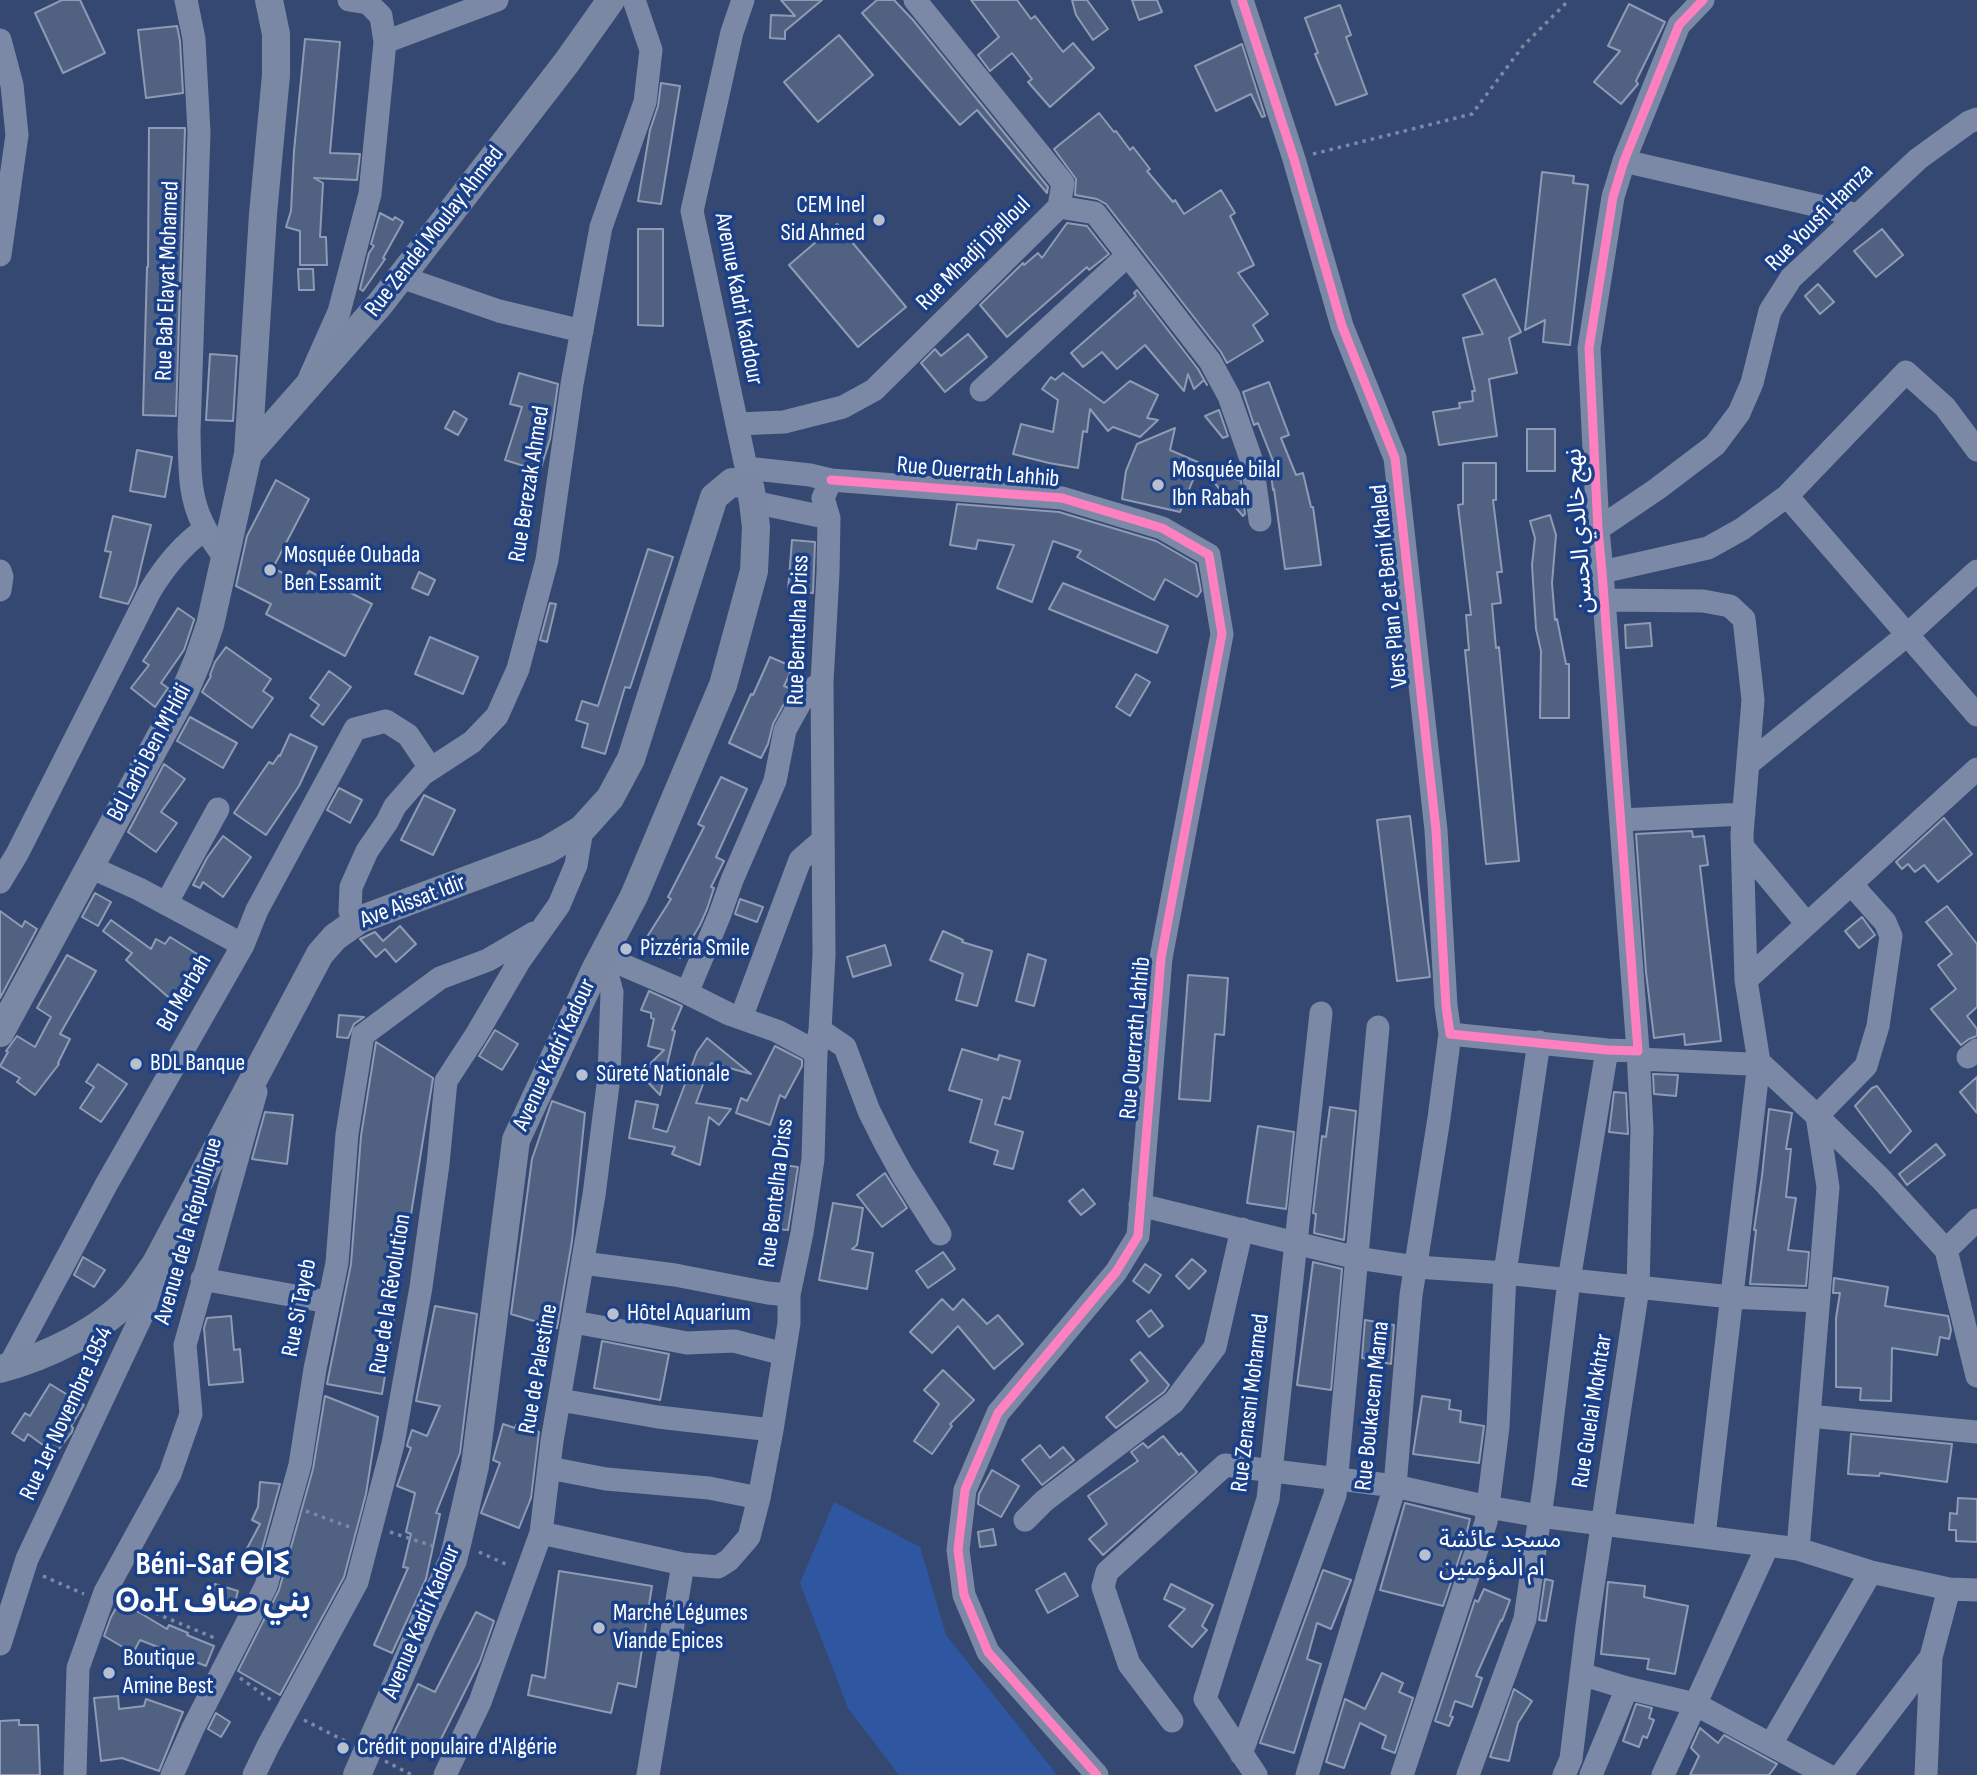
<!DOCTYPE html>
<meta charset="utf-8">
<style>
body{margin:0}
canvas{display:block;background:#344871}
</style>
<canvas width="1977" height="1775"></canvas>
<script>
const context = document.querySelector('canvas').getContext('2d');
context.lineJoin = 'round';
function fill(path, color) {
  context.fillStyle = color;
  context.fill(path, 'evenodd');
}
function strokePath(path, color, width, dash) {
  context.strokeStyle = color;
  context.lineWidth = width;
  context.lineCap = dash ? 'butt' : 'round';
  context.setLineDash(dash || []);
  context.stroke(path);
}
function drawText(font, color, halo, rows, align = 'center') {
  context.font = font + ' "Sofia Sans Condensed","Noto Sans Arabic","Noto Sans Tifinagh",sans-serif';
  context.lineWidth = 7;
  context.setLineDash([]);
  context.textBaseline = 'middle';
  context.strokeStyle = halo;
  context.fillStyle = color;
  for (const [text, x, y, turn = 0] of rows) {
    context.save();
    context.translate(x, y);
    context.rotate((+turn || 0) * Math.PI / 180);
    context.textAlign = isNaN(turn) ? turn : align;
    if (halo) context.strokeText(text, 0, 0);
    context.fillText(text, 0, 0);
    context.restore();
  }
}
fill(new Path2D(`
 M834,1502l86,45 26,88 111,140h-158l-51,-67 -48,-125z`), '#2f57a1');
const building = new Path2D(`
 M62,0h18l25,53 -42,20 -28,-60z
 M781,0h41l-37,31v8l-15,-1 1,-23 24,1z
 M877,0h17l19,20 135,167 -1,6 -70,-83 -17,15 -98,-112z
 M971,0h46l14,19 4,-3 28,36 10,-9 21,25 -44,39 -22,-25 4,-3 -20,-26 -22,18 -12,-16 21,-18z
 M1072,0h15l21,29 -15,11 -17,-25z
 M1132,0h25l5,12 -23,8z
 M1629,4l36,18 -29,59 2,3 -17,20 -27,-22 26,-31 -12,-5z
 M1340,5l11,30 -5,2 21,57 -31,11 -21,-51 3,-1 -13,-35z
 M177,26l3,15 3,52 -37,5 -8,-68z
 M839,35l34,40 -55,47 -34,-40z
 M305,39l35,3 -10,111 30,1 -3,26 -43,-2 9,5 -3,54h6l1,28h-27v-34l-14,-4 5,-16 3,-60z
 M1242,44l23,72 -3,1 -11,-23 -35,17 -21,-45z
 M661,83l19,3 -19,118 -23,-3 12,-71 8,-24z
 M1099,113l15,19 2,-1 14,19 3,-3 17,22 -3,2 26,31 2,-2 9,14 37,-24 14,23 -5,3 24,49 -16,8 30,41 -15,11 10,16 -36,22 -6,-11 -115,-148 -9,-5 -22,-4 1,-16 -22,-30z
 M149,128h36l-9,288 -33,-1 4,-148h1z
 M1542,172l32,4 -1,7 15,2 -18,160 -27,-3 2,-22 -20,10z
 M380,213l13,7 2,-3 8,5 -20,36 2,1 -22,32 -3,-2 9,-36 5,-7 -3,-2z
 M1067,223l20,3 22,28 -20,16 -2,-3 -80,70 -27,-32 43,-42 1,2 14,-12 4,5z
 M837,224l69,83 -48,40 -69,-82z
 M638,229h25v97l-25,-1z
 M1882,229l21,26 -27,22 -22,-26z
 M298,269h15l1,21h-15z
 M1495,279l26,53 -12,6 8,35 -28,6 8,57 -58,9 -6,-33 27,-4 -1,-5 14,-2 -1,-10h3l-12,-53 20,-4 -20,-39z
 M1818,284l16,18 -14,12 -15,-18z
 M1137,290l61,79 9,16 -3,-5 -10,9 -6,-15 -4,17 -39,-46 -28,24 -15,-17 -19,15 -12,-14 65,-57 -2,-3z
 M968,334l19,23 -42,35 -24,-29 14,-14 6,7z
 M210,354l27,2 -4,65 -27,-1z
 M519,373l39,11 -8,55 -10,32 -35,-11 17,-53 -12,-3z
 M1063,373l41,30 26,-22 28,14 -11,23 11,2 -18,17 -27,-10 -5,4 -18,-22 -3,23 -4,-1 -5,37 -29,-5 -36,-9 8,-30 32,8 5,-32 -16,-11 9,-12 4,3z
 M1269,382l20,53 -8,3 15,37 7,-2 8,34h2l8,58 -36,4 -11,-80 -1,1 -3,-24h5l-17,-43 -4,2 -11,-33z
 M1219,410l9,26 -5,2 -18,-22z
 M454,411l13,8 -9,16 -13,-7z
 M1175,428l-5,22 71,31 4,33 -2,2 -44,-51 -19,47 -58,-13 4,-28 11,-27z
 M1527,429h28v42h-28z
 M137,450l35,7 -7,40 -35,-6z
 M1463,463h33v37h-3l9,72h-5l4,31 -9,1 4,44 3,-1 20,214 -33,3 -21,-214h4l-3,-35h5l-13,-110 5,-1z
 M276,480l33,19 -36,69 29,15 7,-12 63,33 -27,52 -79,-42 5,-10 -35,-18 11,-50z
 M957,504l102,8 97,29 40,23 5,27 -4,6 -32,-18 -11,21 -77,-43 4,-6 -28,-10 -21,61 -35,-14 17,-43 -36,-5 -2,9 -26,-4z
 M1550,515l6,20 -4,48 3,37 2,-1 9,45h3v54h-29l1,-67 -5,-22 -4,-64 3,-27 -5,-17z
 M113,516l38,9 -15,62 -8,17 -28,-7 11,-45 -6,-1z
 M792,540l23,2 -2,51 -25,-2z
 M648,549l25,8 -43,131 -5,-1 -20,67 -23,-7 6,-23 -12,-4 6,-19 16,5z
 M419,572l16,8 -7,15 -16,-7z
 M1063,583l105,43 -11,27 -108,-44z
 M550,603l6,1 -9,38 -7,-2z
 M178,608l16,11v1l-10,30 -23,33 7,5 -13,19 -24,-19 18,-23 -6,-4z
 M1650,623l2,23 -26,2 -1,-23z
 M430,637l48,20 -15,37 -48,-20z
 M226,647l45,32 -8,12 10,7 -21,30 -50,-36 9,-16 -1,-1 5,-13z
 M770,657l23,10 -9,19 8,3 -19,35 -5,20 -7,14 -32,-15 22,-49 2,1z
 M329,671l22,16 -28,38 -12,-9 8,-11 -9,-7z
 M1136,674l14,8 -20,34 -14,-9z
 M190,717l47,26 -14,25 -46,-27z
 M290,734l27,13 -18,39 -33,49 -32,-22 35,-51 4,2 6,-9 1,1z
 M164,764l21,15 -24,33 16,11 -21,29 -28,-20z
 M721,777l26,12 -31,68 8,4 -13,26 3,1 -7,21 -7,16 -20,33 -33,-21 24,-38 -3,-2 36,-70 -6,-3z
 M339,788l23,12 -12,23 -23,-13z
 M424,795l31,15 -22,45 -32,-15z
 M1410,816l20,161 -33,4 -20,-161z
 M1944,818l28,36 -34,28 -14,-17 -9,7 -7,-8 -6,5 -6,-7z
 M1692,831l1,6 11,-1 4,29 -8,1 21,175 -36,4 -1,-11 -30,4 -8,-66 -10,-138z
 M223,836l28,21 -28,40 -20,-15 -3,6 -7,-3 14,-27z
 M95,893l16,9 -13,24 -16,-9z
 M740,899l23,8 -6,15 -22,-8z
 M1947,906l30,38v63l-10,9 10,13v7l-8,3 -8,6 -30,-36 25,-20 -18,-24 14,-11 -26,-32z
 M0,911l22,16 3,-6 12,8 -37,69z
 M1862,917l13,18 -16,13 -14,-17z
 M111,920l40,29 5,-10 9,5 5,-7 35,22 -17,28 -4,-2 -9,18 -49,-43 6,-7 -29,-22z
 M400,926l16,18 -20,18 -11,-13 -9,8 -16,-18 15,-7 8,9z
 M943,931l20,9 -1,2 30,9 -15,55 -21,-6 7,-26 -33,-14z
 M885,945l6,20 -38,12 -6,-20z
 M1028,954l18,6 -12,46 -18,-5z
 M67,955l29,16 -36,63 10,5 -12,24 1,1 -24,31 -18,-13 3,-4 -20,-12 8,-14 -2,-1 11,-15 18,11 16,-30 -14,-9z
 M1188,975l40,3 -4,57 -9,-1 -5,67 -31,-2z
 M649,991l33,15 -10,24 3,1 -15,64 -20,-21 24,-24 -16,-4 6,-27 -3,-1v-5l-10,-3z
 M339,1015l25,2 -10,7 -6,14 -11,-1z
 M495,1030l23,14 -16,26 -23,-14z
 M707,1038l44,36 -40,-11 -15,40 35,6 -12,16 -10,-8 -9,48 -28,-11 3,-7 -46,-9 7,-37 22,4 -5,23 14,4 30,-80z
 M376,1042l57,36 -51,316 -55,-10 24,-120 10,-128z
 M775,1046l27,14v6l-17,32 -5,-3 -10,30 -34,-12 5,-15 6,3z
 M962,1049l36,11 1,-5 21,6 -10,38 -7,-2 -8,27 28,8 -10,37 -19,-5 4,-13 -28,-9 12,-42 -33,-10z
 M98,1064l29,20 -26,38 -21,-14 14,-21 -8,-5z
 M1653,1074l25,1 -2,21 -22,-2z
 M1977,1077v36l-17,-21z
 M1877,1086l34,45 -21,22 -35,-47 17,-18z
 M1614,1092l12,1 2,41 -19,-2z
 M552,1101l33,12 -13,128 -15,87 -46,-14 21,-155z
 M1330,1107l26,4 -12,129 -30,-7 2,-19 -3,-1 9,-77 4,1z
 M1769,1109l23,4 -6,36h5l-5,48 10,1 -8,52 21,2 -3,34 -56,-2 6,-54h-2l8,-54z
 M265,1112l28,3 -6,49 -35,-5z
 M1258,1126l36,6 -8,77 -39,-6z
 M1936,1144l9,11 -38,30 -8,-11z
 M783,1165l15,2 -10,63 -11,-1z
 M885,1173l22,35 -25,19 -25,-32z
 M1083,1189l12,15 -14,11 -12,-14z
 M833,1203l30,5 -6,37 -5,4 21,4 -6,36 -48,-9z
 M943,1252l12,17 -27,19 -12,-17z
 M83,1257l22,13 -11,17 -20,-12z
 M1192,1259l14,12 -17,18 -13,-13z
 M1313,1262l29,7 -11,121 -34,-5z
 M1145,1264l16,11 -12,18 -16,-12z
 M1834,1278l54,9 -3,19 63,10 3,14 -2,9 -9,-2 -3,18 -45,-7 -1,53 -31,-1 1,-12 -25,-1v-69l4,-25h-7z
 M942,1299l11,11 10,-11 24,25 11,-9 25,29 -29,25 -36,-43 -26,27 -22,-21z
 M435,1306l42,8 -17,139 -24,60 4,1 -14,65 -34,74 -18,-8 34,-77 -5,-1 8,-33 -5,-2 9,-39 -18,-7 14,-38 -4,-2 1,-4 4,-12 15,6 13,-30 -24,-5z
 M1151,1310l12,16 -14,11 -12,-16z
 M231,1316l3,34 6,-1 3,33 -34,3 -5,-57 3,-10z
 M1365,1320l29,5 -3,39 -29,-6z
 M602,1341l67,13 -9,46 -66,-12z
 M1140,1352l29,33 -5,7 -48,36 -10,-11 42,-36 -17,-21z
 M943,1370l31,30 -24,24 2,2 -20,28 -18,-13 25,-37 -15,-14z
 M50,1384l34,21 -13,21 2,2 -1,4 -17,22 -27,-20 -4,7 -12,-8 13,-20 5,3z
 M325,1396l53,21 -12,77 -22,83 -64,118 -42,-24 41,-81 34,-121z
 M1422,1396l28,4 -1,9 12,2 -1,11 24,4 -5,37 -66,-9z
 M503,1424l12,4 1,-3 23,7 -8,66 -12,30 -38,-15 19,-50 -7,-3z
 M1851,1434l101,10 -5,38 -67,-9 -1,3 -31,-2z
 M1163,1436l16,19 2,-2 16,19 -94,83 -14,-16 18,-15 -19,-28 50,-35 -7,-9 12,-9 5,5z
 M1040,1445l10,13 13,-11 11,13 -32,25 -20,-25z
 M992,1470l27,16 -18,31 -23,-13 1,-10z
 M260,1482l20,2 -22,80 -15,-8 17,-32 -8,-4 6,-13z
 M1958,1498l19,1v43l-21,-1v-11h-7l1,-17 7,1z
 M1405,1503l65,16 -6,25 -21,62 -63,-16z
 M993,1529l3,16 -16,2 -2,-15z
 M1323,1570l28,10 -20,49 -14,-6 -10,36 14,5 -27,89 -34,-10z
 M559,1571l93,15 -16,101 -18,-4 -7,30 -83,-18 4,-20 13,3z
 M1065,1573l13,23 -30,17 -12,-23z
 M1545,1579l8,2 -7,40 -7,-1z
 M1608,1582l37,4 -1,11 44,9 -13,68 -28,-5 2,-10 -48,-5z
 M215,1584l23,7 -4,15 -24,-7z
 M1171,1584l42,21 -11,21 5,4 -15,17 -23,-21 16,-17 -21,-10z
 M1484,1589l26,11 -8,21 -1,-1 -25,56 6,2 -10,29 -17,-6 -5,15 3,1 -4,9 -14,-5 40,-121 3,2z
 M120,1601l47,28 2,-4 19,8 -1,2 27,11 -8,20 -66,-26 -7,13 -29,-17 7,-19z
 M476,1612l18,9 -14,40 -48,96 -40,-20 26,-53 17,8z
 M1382,1673l21,10 -4,9 14,6 -18,55 -13,-5 4,-12 -26,-13 -16,45 -18,-6 19,-63 20,10z
 M1514,1689l18,12 -14,22 -9,38 -19,-4z
 M118,1696l1,13 25,-3 2,-7 37,13 -24,59 -37,-13 -21,3 -7,-63z
 M1636,1704l16,4 -3,10 5,2 -7,18 -4,-2 -4,11 -16,-6z
 M216,1713l14,9 -9,15 -13,-8z
 M19,1720v5h19l2,50h-40v-54z
 M1700,1728l18,15 6,-8 53,29 -8,11h-79l9,-19 -8,-8z`);
fill(building, '#516181');
strokePath(building, '#8f9bb4', 2);
strokePath(new Path2D(`
 M1313,154l159,-40 51,-68 46,-46
 M306,1511l46,17
 M390,1532l43,14
 M479,1552l31,14
 M43,1576l41,18
 M124,1600l93,39
 M240,1678l31,22
 M304,1720l43,22
 M385,1761l27,14`), '#7b89a6', 3.5, [3.5, 5]);
strokePath(new Path2D(`
 M186,0l8,39 5,93 -10,300c1,32 -1,63 14,92 5,12 14,22 21,33
 M743,0l-11,32 -40,179 58,275
 M1242,0l52,159 48,167 53,132 41,372 10,176 4,28 157,16 31,1 -36,-479 -4,-43 -9,-181 24,-151 11,-36 55,-136 24,-25
 M0,40l12,45 5,50 -17,120
 M385,42l112,-42
 M1624,161l234,54
 M1059,207l36,6 115,148 19,35 23,66 8,58
 M401,277l98,34 83,20
 M310,377l29,-65 31,-118 15,-152 -4,-26 -13,-13 -19,-3
 M981,390l147,-135
 M737,424l47,-2 59,-15 31,-17 185,-183 4,-24 -148,-183
 M746,468l64,7 21,5 -8,18 6,20 -76,-16
 M831,480l231,18 100,30 47,27 13,79 -61,324 -23,278 -22,36 -118,141 -33,77 -7,60 6,45 24,57 109,123
 M1787,496l190,219
 M1598,529l59,-40 58,-44 24,-32 13,-30 18,-72 21,-33 127,-119 51,-37 8,-3
 M0,571l2,6 -2,13
 M1602,572l106,-24 34,-19 45,-33 119,-124 39,35 32,43
 M1604,600l99,1 27,5 14,13 9,81 -11,134 4,146 13,82 58,54 11,71 -30,362
 M1748,764l159,-129 70,-64
 M1621,820l123,-6
 M1743,847l64,77
 M90,867l49,22 104,56
 M0,882l17,-28 133,-263c15,-25 31,-45 55,-62
 M1851,884l34,38 6,14 -13,90 -12,40 -49,50 64,63 65,71 31,126
 M166,904l52,-95
 M359,920l-9,-9 1,-24 16,-36 20,-29 8,-16 28,-32 49,-32 25,-26 21,-47 29,-109 25,-176 29,-157 44,-125 6,-52 -17,-50
 M602,956l77,33 50,25 48,17 39,21
 M1746,980l231,-211
 M687,993l33,-79 12,-34 43,-99 10,-51 20,-36 17,-12
 M741,1018l59,-158 23,-20
 M820,1030l25,17 24,64 16,32 17,31 38,60
 M1638,1051v8l111,5
 M1968,1057l9,-7
 M1140,1205l217,53 60,9 88,6 226,24 87,4
 M1946,1250l31,-30
 M583,1263l92,12 93,18 21,2
 M202,1279l126,23
 M574,1322l113,21 47,-2 50,13
 M9,1366l97,-181 137,-240 14,-35 98,-181 31,-8 22,14 23,34
 M560,1400l98,17 114,13
 M1809,1416l168,16
 M549,1468l57,11 103,9 50,10
 M1025,1520l19,-19 130,-99 41,-55 27,-118
 M541,1533l142,31
 M1704,1536l55,-474
 M0,1644l27,-85 116,-246 14,-43
 M1581,1674l46,14 68,16 132,71
 M1172,1721l-43,-57 -26,-77 4,-15 118,-107 170,21 93,21 52,9 258,33 73,23 78,17 28,1
 M1771,1744l100,-172
 M1241,1754l94,-259 43,-468
 M75,1775l3,-107 27,-76 65,-118 21,-60 -6,-69 71,-253
 M172,1775l21,-47 73,-142 34,-121 15,-96 22,-106 10,-129 16,-99 77,-57 48,-18 46,-27
 M254,1775l14,-29 89,-164 36,-138 28,-157 17,-123 8,-83 30,-46 44,-75 39,-55 17,-40 6,-36
 M445,1775l35,-73 61,-169 11,-92 42,-246 15,-118 3,-85 -10,-36
 M648,1775l35,-211 35,3 11,-7 20,-23 10,-39 13,-68 17,-107v-28l13,-62 11,-74 3,-107 4,-22 4,-75 -2,-273 6,-109 1,-55
 M1256,1775l-51,-76 63,-200 53,-486
 M1307,1775l88,-289 16,-191 28,-177 11,-84
 M1402,1775l84,-253 12,-95 7,-154 34,-231
 M1468,1775l57,-156 20,-138 24,-201 38,-230
 M1564,1775l7,-16 16,-133 51,-338 4,-159 -4,-78
 M1591,1775l36,-87
 M1663,1775l105,-230
 M1841,1775l90,-118
 M1926,1775l5,-118 18,-68`), '#7b89a6', 23);
strokePath(new Path2D(`
 M248,454l132,-150 187,-242 44,-62
 M0,1033l184,-340 14,-33 12,-35 38,-171 15,-240 13,-139v-41l-7,-34
 M0,1369c46,-12 103,-39 134,-75 8,-10 15,-21 22,-31l164,-309 15,-17 24,-17 188,-70 35,-21 28,-31 21,-39 83,-262 18,-15 18,4 3,16 3,25 -2,44 -31,114 -89,211 -38,72 -80,172 -41,326 -18,78 -4,16 -29,62 -67,153`), '#7a88a3', 28);
strokePath(new Path2D(`
 M1242,0l52,159 48,167 53,132 41,372 10,176 4,28 157,16 31,1 -36,-479 -4,-43 -9,-181 24,-151 11,-36 55,-136 24,-25
 M831,480l231,18 100,30 47,27 13,79 -61,324 -23,278 -22,36 -118,141 -33,77 -7,60 6,45 24,57 109,123`), '#ff80c0', 9);
for (const [x, y, r, color] of [
 [879,220,7,"#b8bfcd"],
 [1158,485,7,"#b8bfcd"],
 [270,570,7,"#b8bfcd"],
 [626,949,7,"#b8bfcd"],
 [136,1064,7,"#b8bfcd"],
 [582,1075,7,"#b8bfcd"],
 [613,1314,7,"#b8bfcd"],
 [1425,1555,7,"#b8bfcd"],
 [599,1628,7,"#b8bfcd"],
 [109,1673,7,"#b8bfcd"],
 [343,1748,7,"#b8bfcd"]
]) {
  const dot = new Path2D();
  dot.arc(x, y, r, 0, 2 * Math.PI);
  context.fillStyle = color;
  context.fill(dot);
  strokePath(dot, '#1b408a', 2.5);
}
drawText('24px', '#fff', '#1b408a', [
 ["CEM Inel",865,206,"right"],
 ["Sid Ahmed",865,234,"right"],
 ["Mosquée bilal",1172,471],
 ["Ibn Rabah",1172,499],
 ["Mosquée Oubada",284,556],
 ["Ben Essamit",284,584],
 ["Pizzéria Smile",640,949],
 ["BDL Banque",150,1064],
 ["Sûreté Nationale",596,1075],
 ["Hôtel Aquarium",627,1314],
 ["مسجد عائشة",1439,1541],
 ["ام المؤمنين",1439,1569],
 ["Marché Légumes",613,1614],
 ["Viande Epices",613,1642],
 ["Boutique",123,1659],
 ["Amine Best",123,1687],
 ["Crédit populaire d'Algérie",357,1748]
], 'left');
drawText('24px', '#fff', '#1b408a', [
 ["Rue Yousfi Hamza",1820,218,-45],
 ["Rue Zendel Moulay Ahmed",435,232,-52],
 ["Rue Mhadji Djelloul",974,254,-45],
 ["Rue Bab Elayat Mohamed",168,281,-88],
 ["Avenue Kadri Kaddour",738,299,79],
 ["Rue Ouerrath Lahhib",978,473,5],
 ["Rue Berezak Ahmed",530,484,-81],
 ["نهج خالدي الحسن",1580,531,-94],
 ["Vers Plan 2 et Beni Khaled",1390,586,-96],
 ["Rue Bentelha Driss",799,630,-88],
 ["Bd Larbi Ben M'Hidi",150,753,-62],
 ["Ave Aissat Idir",413,902,-21],
 ["Bd Merbah",185,993,-60],
 ["Rue Ouerrath Lahhib",1136,1038,-85],
 ["Avenue Kadri Kadour",555,1055,-65],
 ["Rue Bentelha Driss",777,1193,-83],
 ["Avenue de la République",189,1231,-74],
 ["Rue de la Révolution",391,1294,-81],
 ["Rue Si Tayeb",300,1308,-79],
 ["Rue de Palestine",539,1369,-80],
 ["Rue Zenasni Mohamed",1251,1403,-83],
 ["Rue Boukacem Mama",1373,1406,-84],
 ["Rue Guelai Mokhtar",1593,1411,-81],
 ["Rue 1er Novembre 1954",67,1414,-65],
 ["Avenue Kadri Kadour",422,1622,-67]
]);
drawText('bold 32px', '#fff', '#1b408a', [
 ["Béni-Saf ⴱⵏⵉ",213,1566],
 ["ⵙⴰⴼ بني صاف",213,1603]
]);
</script>
